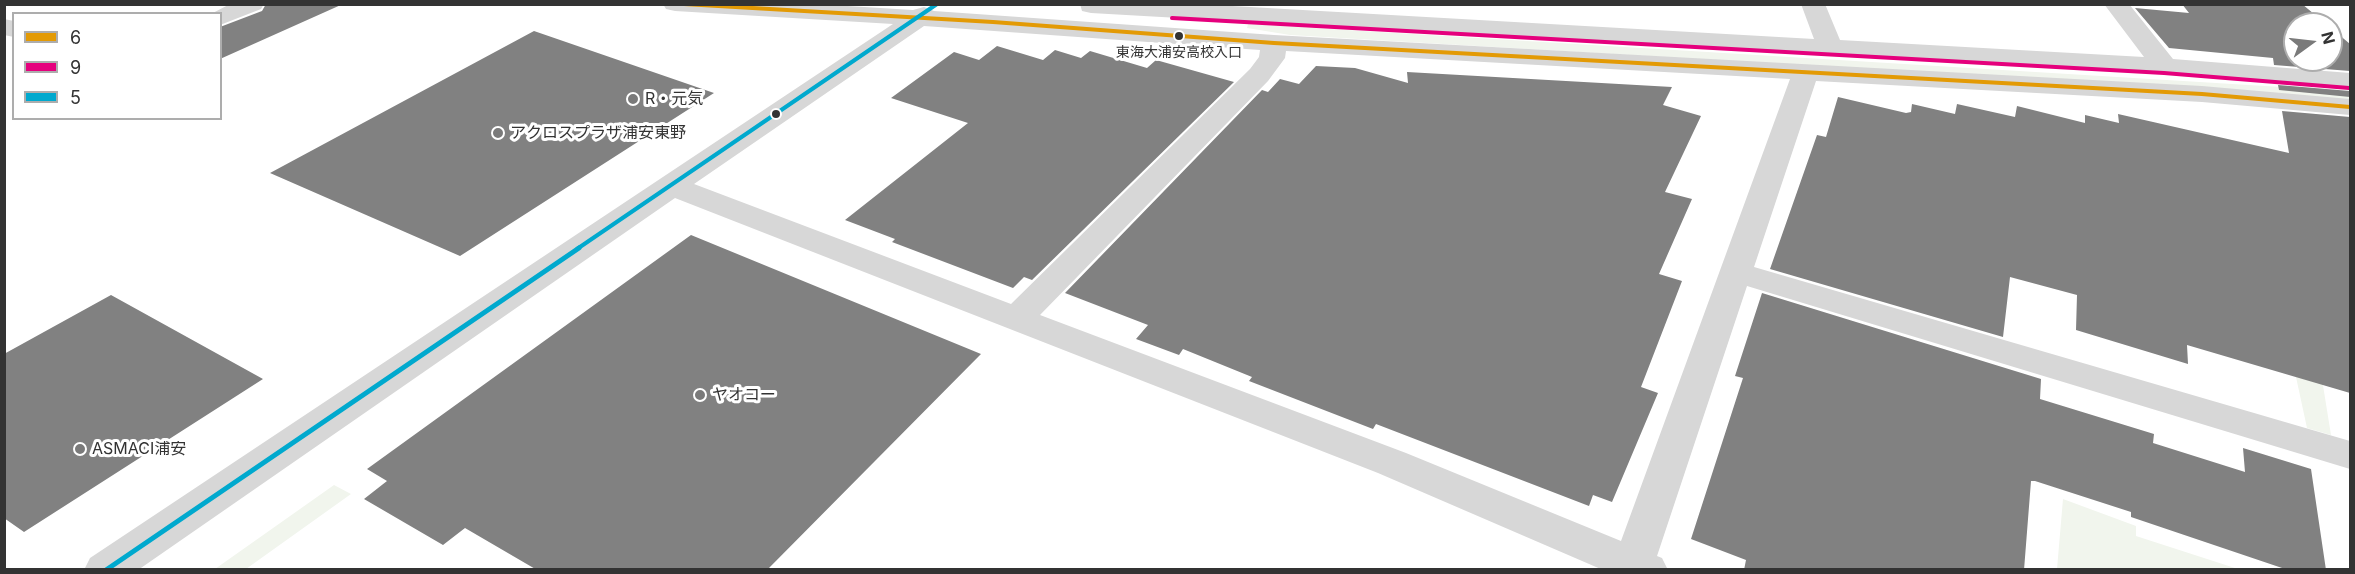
<!DOCTYPE html>
<meta charset="utf-8">
<style>
body{margin:0}
#map{position:relative;width:2355px;height:574px;overflow:hidden;background:#fff;font-family:Inter,sans-serif}
canvas{display:block}
.frame{position:absolute;inset:0;border:6px solid #333;pointer-events:none}
.legend{position:absolute;left:12px;top:12px;width:210px;height:108px;box-sizing:border-box;background:#fff;border:2px solid #adadad;margin:0;padding:8px 10px;list-style:none;font-size:18px;color:#333}
.legend li{display:flex;align-items:center;gap:12px;height:30px}
.legend b{width:30px;border:2px solid #adadad}
.north{position:absolute;left:2283px;top:12px;width:60px;height:60px;box-sizing:border-box;background:#fff;border:2px solid #adadad;border-radius:50%;rotate:75deg;font-size:16px;font-weight:700;line-height:24px;text-align:center;color:#333}
.north::after{content:'';display:block;margin:auto;width:21px;height:27px;background:#7a7a7a;clip-path:polygon(50% 0,100% 100%,50% 72%,0 100%)}
</style>
<div id="map">
<canvas width="2355" height="574"></canvas>
<div class="frame"></div>
<ul class="legend">
<li><b style="height:8px;background:#e39a05"></b>6</li>
<li><b style="height:8px;background:#e5007d"></b>9</li>
<li><b style="height:8px;background:#00a9ce"></b>5</li>
</ul>
<div class="north">N</div>
</div>
<script>
const context = document.querySelector('canvas').getContext('2d');
context.lineJoin = 'round';
function fill(path, color) {
  context.fillStyle = color;
  context.fill(path, 'evenodd');
}
function strokePath(path, color, width, dash) {
  context.strokeStyle = color;
  context.lineWidth = width;
  context.lineCap = dash ? 'butt' : 'round';
  context.setLineDash(dash || []);
  context.stroke(path);
}
function drawText(font, color, halo, rows, align = 'center') {
  context.font = font + ' Inter,"Noto Sans JP",sans-serif';
  context.lineWidth = 6;
  context.setLineDash([]);
  context.textBaseline = 'middle';
  context.strokeStyle = halo;
  context.fillStyle = color;
  for (const [text, x, y, turn = 0] of rows) {
    context.save();
    context.translate(x, y);
    context.rotate((+turn || 0) * Math.PI / 180);
    context.textAlign = isNaN(turn) ? turn : align;
    if (halo) context.strokeText(text, 0, 0);
    context.fillText(text, 0, 0);
    context.restore();
  }
}
fill(new Path2D(`
 M1248,24l1050,64 52,5v7l-190,-14 -870,-51 -43,-7z
 M2278,219l19,5 34,211 -24,-7 -11,-51z
 M334,485l17,9 -105,75h-31z
 M2063,499l73,27v10l102,33h-181z`), '#f1f5ed');
fill(new Path2D(`
 M266,4h77l-123,55v-32l42,-16z
 M2182,4h120l24,20h-31v36h36v-32l19,16v27l-76,-6 -1,-7 -104,-10 -34,-40 54,5z
 M534,31l180,62 -254,163 -190,-83z
 M997,46l46,14 12,-10 26,8 9,-7 57,17 9,-8 78,22 -202,198 -8,-3 -11,11 -121,-46 3,-3 -50,-19 123,-97 -77,-25 63,-46 25,8z
 M1316,66l39,2 53,15 -1,-11 265,15 -9,18 38,11 -36,76 27,7 -33,75 23,7 -41,106 17,6 -46,109 -19,-7 -4,11 -213,-82 -3,5 -124,-48 3,-4 -69,-28 -4,6 -43,-16 12,-14 -83,-32 197,-203 6,2 12,-13 19,5z
 M2278,85l72,6v6l-71,-7z
 M1838,97l68,16 5,-1 1,-8 43,10 2,-10 58,13 2,-11 68,17v-8l34,8 -1,-9 171,39 -7,-42 68,6v276l-163,-48 1,19 -112,-34 1,-35 -67,-18 -7,60 -233,-68 47,-134 9,2z
 M691,235l290,119 -214,216h-230l-72,-42 -22,17 -79,-46 23,-18 -20,-12z
 M1762,293l279,86 -1,20 114,35 -1,9 92,29 -2,-24 68,21 15,101h-38l-157,-53v-5l-96,-31h-4l-7,89h-280l2,-10 -55,-21 52,-161 -8,-2z
 M111,295l152,84 -239,153 -20,-14v-164z`), '#818181');
fill(new Path2D(`
 M230,4h34l-3,5 -41,16v-11h-9z
 M663,4h152l98,6 11,-3 10,4 340,24 928,51 148,13v16l-148,-13 -386,-21 -62,186 596,174v28l-603,-183 -90,270 5,2 6,12h-65l-225,-97 -703,-275 -537,372h-54l6,-12 803,-534 -218,-13 -9,-2zM924,26l336,24 -1,7 -9,12 -239,235 -317,-120zM1286,51l504,28 -169,462 -215,-88 -366,-138 228,-234 17,-23z
 M1080,4h117l617,35 -13,-35h24l15,36 304,17 -40,-53h25l44,55 177,14v16l-185,-15 -1074,-61 -9,-2z
 M4,19l10,2v16l-10,-2z`), '#d7d7d7');
strokePath(new Path2D(`
 M684,4l309,18 281,21 928,51 148,13`), '#e39a05', 4);
strokePath(new Path2D(`
 M1172,18l992,55 185,15`), '#e5007d', 4);
strokePath(new Path2D(`
 M577,249l360,-245`), '#00a9ce', 4);
strokePath(new Path2D(`
 M106,570l473,-322`), '#00a9ce', 5);
for (const [x, y, r, color] of [
 [1179,36,5,"#333"],
 [633,99,6,"#7a7a7a"],
 [776,114,5,"#333"],
 [498,133,6,"#7a7a7a"],
 [700,395,6,"#7a7a7a"],
 [80,449,6,"#7a7a7a"]
]) {
  const dot = new Path2D();
  dot.arc(x, y, r, 0, 2 * Math.PI);
  context.fillStyle = color;
  context.fill(dot);
  strokePath(dot, '#fff', 2);
}
drawText('14px', '#333', '#fff', [
 ["東海大浦安高校入口",1179,53]
]);
drawText('16px', '#333', '#fff', [
 ["R・元気",645,99],
 ["アクロスプラザ浦安東野",510,133],
 ["ヤオコー",712,395],
 ["ASMACI浦安",92,449]
], 'left');
</script>
